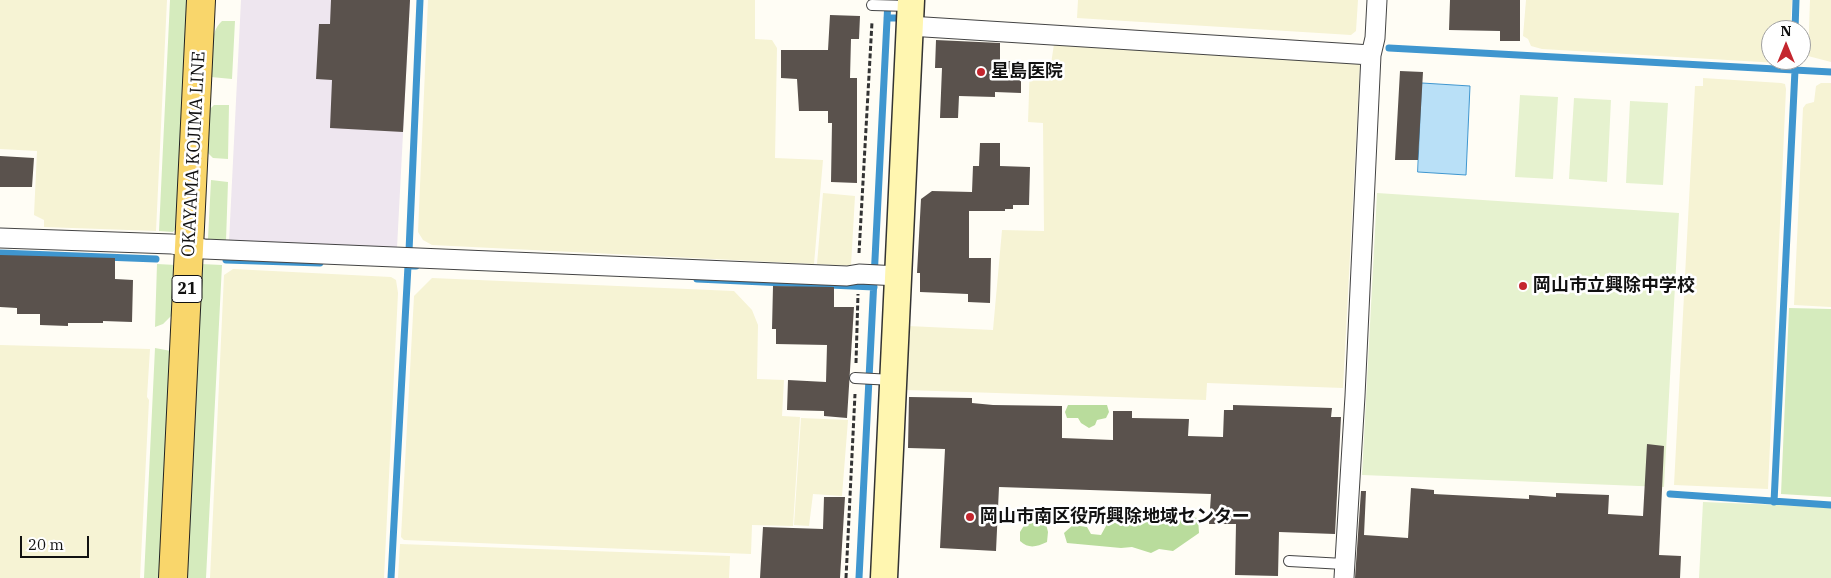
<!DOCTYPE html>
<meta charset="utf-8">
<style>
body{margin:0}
#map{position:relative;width:1831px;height:578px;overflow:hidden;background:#fffdf5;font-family:"IBM Plex Serif",serif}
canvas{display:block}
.north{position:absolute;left:1761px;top:20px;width:50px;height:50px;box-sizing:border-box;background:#fff;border:1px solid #a0a0a0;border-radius:50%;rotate:0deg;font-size:14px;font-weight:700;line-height:20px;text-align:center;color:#111}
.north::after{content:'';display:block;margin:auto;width:18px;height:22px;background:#c4262e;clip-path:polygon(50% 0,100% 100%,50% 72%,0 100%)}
.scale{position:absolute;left:20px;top:536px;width:69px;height:22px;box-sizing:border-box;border:2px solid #111;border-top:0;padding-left:6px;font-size:15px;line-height:18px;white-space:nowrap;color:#111;-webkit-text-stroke:4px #fff;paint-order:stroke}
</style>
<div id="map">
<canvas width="1831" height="578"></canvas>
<div class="north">N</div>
<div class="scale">20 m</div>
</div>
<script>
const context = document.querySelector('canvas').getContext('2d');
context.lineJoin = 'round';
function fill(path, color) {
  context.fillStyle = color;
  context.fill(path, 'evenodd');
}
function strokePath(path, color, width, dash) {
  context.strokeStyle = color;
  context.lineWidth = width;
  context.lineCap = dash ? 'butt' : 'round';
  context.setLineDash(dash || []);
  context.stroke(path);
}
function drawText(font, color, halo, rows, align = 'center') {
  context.font = font + ' "IBM Plex Serif","Noto Sans JP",serif';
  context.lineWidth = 5;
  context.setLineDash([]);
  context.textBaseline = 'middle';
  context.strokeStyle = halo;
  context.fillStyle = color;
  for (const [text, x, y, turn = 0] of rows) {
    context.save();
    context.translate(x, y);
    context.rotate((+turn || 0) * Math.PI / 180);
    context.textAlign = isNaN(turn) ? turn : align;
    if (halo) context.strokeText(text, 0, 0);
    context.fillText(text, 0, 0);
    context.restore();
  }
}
fill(new Path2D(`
 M241,0h169l-13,248 -168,-6z`), '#eee6ef');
fill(new Path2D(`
 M0,0h167l-11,231 -112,-4v-7l-10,-5 3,-64 -37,-2z
 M428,0h327v39l17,1 5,8 -2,110 48,2 -9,104 -382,-19 -9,-5 -5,-8z
 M1078,0h280l-2,31 -5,4 -274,-17z
 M1526,0h266l-2,30h-19v30h13l-6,3 -236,-14 -11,-3 -3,-7 -5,-3z
 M1810,0h21v62l-23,-6z
 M1054,44l302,16 4,5 -17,323 -136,-5 -1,17 -300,-10 2,-64 85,4 9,-100 42,1 -1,-108 -15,-1 2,-58h21z
 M1703,78l78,5 4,1 1,5 -18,400 -94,-4 21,-399h8z
 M1821,83h10v224l-37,-2 9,-197 3,-4 8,-2 2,-16z
 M823,193l32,3 -4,70 -34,-2z
 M233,269l158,8 5,3 2,13 -14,285h-174l14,-303z
 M432,278l302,13 18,19 6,15 -1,54 27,1 -2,36 18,1 -7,109 -41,-1 -1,29 -347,-14 -3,-3 13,-241z
 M0,345l150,4 -3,48 2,3 -9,178h-140z
 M801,418l47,2 -6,76 -29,-2 -4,32 -15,-1z
 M400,544l330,12 -1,22h-331z`), '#f6f3d4');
fill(new Path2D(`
 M170,0h17l-10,227 -4,5 -14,-1z
 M222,21h13l-3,58 -21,-2c1,-17 -3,-44 11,-56z
 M214,105h15l-1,54 -15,-1 -5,-5 2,-44z
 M211,180l17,2 -2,59h-15l-3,-2z
 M157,264l19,1 -2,48 -11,11 -8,3z
 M201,264l21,1 -16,313h-20z
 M1789,308l42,1v188l-50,-3z
 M155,348l16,3 -11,227h-16z`), '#d5ebbd');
fill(new Path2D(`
 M1068,405h39l2,7 -3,6 -9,2 -2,5 -6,3 -8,-5 -3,-5h-11l-2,-6z
 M1121,514l26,1 4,8 21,1 16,-7 10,1 1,15 -26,18 -14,-2 -8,4 -19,-6 -11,1 -54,-5 -3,-10 9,-8 14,2 4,7 10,1 6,-11z
 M1034,521l12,3 2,8 -1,10c-11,5 -18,7 -27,-1v-9l5,-8z`), '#b9dc9c');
fill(new Path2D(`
 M1520,95l38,2 -5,82 -38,-2z
 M1574,98l37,2 -4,82 -38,-3z
 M1630,101l38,2 -5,82 -37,-2z
 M1377,193l302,20 -15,274 -302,-12z
 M1703,502l128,5v71h-132z`), '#e6f2cf');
const water = new Path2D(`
 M1422,83l48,3 -4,89 -48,-3z`);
fill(water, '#b9e0f7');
strokePath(water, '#3f96cf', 1);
strokePath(new Path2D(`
 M887,18h11
 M1795,30l1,-30
 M1389,48l442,24
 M409,251l11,-251
 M0,253l156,6
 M226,260l94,3
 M697,279l177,8
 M1670,494l161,11
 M1774,502l21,-432
 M391,578l17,-312h8
 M859,578l29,-578`), '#3f96cf', 7);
fill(new Path2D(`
 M331,0h79l-7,132 -73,-4 2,-48 -16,-1 3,-55h11z
 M1450,0h70v41h-20v-10l-51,-1z
 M830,15l30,1 -1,23h-8l-1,39h7v105l-26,-1 1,-59h-4v-12h-29l-2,-32 -16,-1v-28h47z
 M936,40l64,3v18h21v32l-26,-1v5l-36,-1 -1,22h-18l2,-50h-7z
 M1400,71l23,1 -5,88h-23z
 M980,143h20v23l30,1 -1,38h-16v4h-8v2h-36v47h22l-1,45 -22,-1v-8l-48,-2v-19h-3l4,-74 11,-8 40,1 1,-26h6z
 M0,156l34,2 -2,29h-32z
 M0,255l115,3v21l18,1 -1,42 -29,-1v2h-35v3l-28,-1v-11h-23v-6l-17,-1z
 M773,286l61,1v20h20l-7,111 -23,-2v-5l-37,-1 1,-30 38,2 1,-37 -51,-1v-15h-4z
 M909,397l63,1v5l21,2 69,1v32l51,2v-29h19v7l57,1 -1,17 35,1 1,-27h9v-5l99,3 -1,9h10l-6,117 -56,-2 -1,44 -43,-1 1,-51h-27l2,-30 -212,-7 -3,64 -56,-3 5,-99 -37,-1z
 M1647,444l17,2 -5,109 22,1 -1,22h-325l6,-87h5l-2,44 44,3 3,-50 23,2v4l95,5v-4l27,2v-4l53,2 -1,19 35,2z
 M824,497h21l-5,81h-80l3,-51 60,2z`), '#5a524d');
const lane = new Path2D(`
 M872,5l37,1
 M855,378l38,2
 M1289,561l55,3`);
const street = new Path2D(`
 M909,26l462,29 4,-17 2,-38
 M0,238l172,6 32,5 643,27 12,-2 40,2
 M1344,578l11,-182 16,-341`);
const secondary = new Path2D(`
 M884,578l27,-578`);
const primary = new Path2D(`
 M173,578l28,-578`);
strokePath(lane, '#444', 12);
strokePath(street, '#444', 21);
strokePath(secondary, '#333', 29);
strokePath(primary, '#222', 30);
strokePath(new Path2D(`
 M859,253l13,-231
 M856,363l2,-69
 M846,578l9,-184`), '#333', 3, [5, 2.5]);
strokePath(lane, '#fff', 10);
strokePath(street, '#fff', 19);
strokePath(secondary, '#fff6b0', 26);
strokePath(primary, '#f9d66b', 28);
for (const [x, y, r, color] of [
 [981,72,5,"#c4262e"],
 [1523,286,5,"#c4262e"],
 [970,517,5,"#c4262e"]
]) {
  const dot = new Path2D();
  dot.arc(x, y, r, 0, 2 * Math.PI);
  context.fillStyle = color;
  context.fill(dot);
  strokePath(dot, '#fff', 2);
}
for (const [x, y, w] of [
 [187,289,30]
]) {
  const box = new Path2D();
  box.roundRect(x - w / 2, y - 13.5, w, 27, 4);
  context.fillStyle = '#fff';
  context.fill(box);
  strokePath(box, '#111', 1);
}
drawText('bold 16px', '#111', null, [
 ["21",187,289]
]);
drawText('bold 18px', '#111', '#fff', [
 ["星島医院",991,72],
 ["岡山市立興除中学校",1533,286],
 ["岡山市南区役所興除地域センター",980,517]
], 'left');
drawText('18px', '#111', '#fff', [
 ["OKAYAMA KOJIMA LINE",194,154,-87]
]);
</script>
